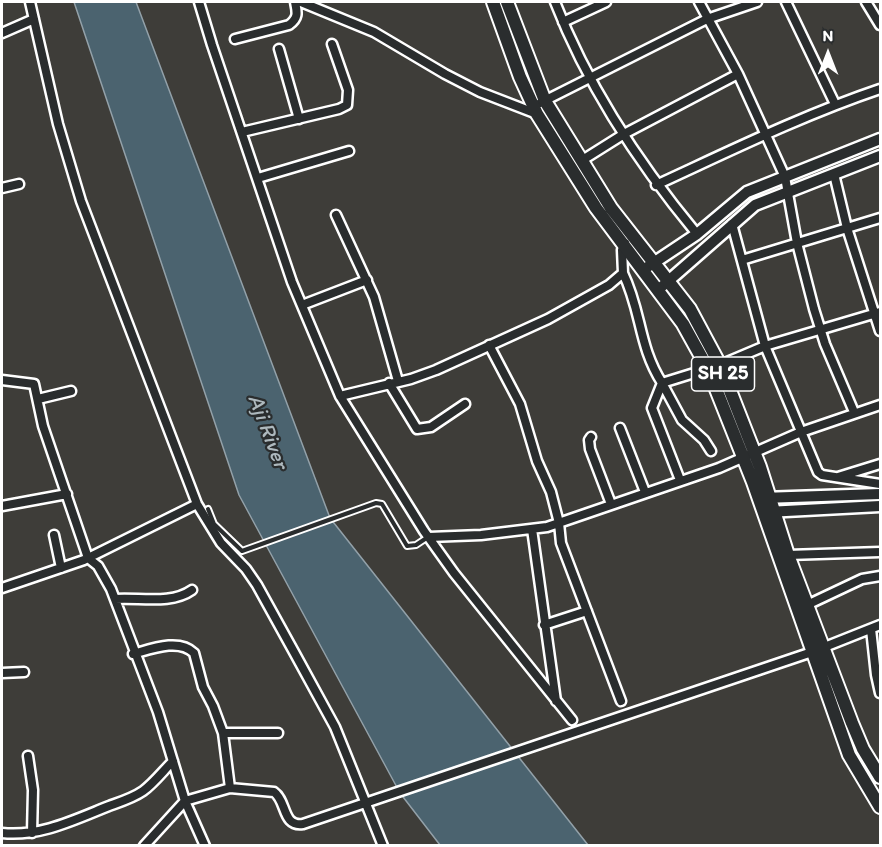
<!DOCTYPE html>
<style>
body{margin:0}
#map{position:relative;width:882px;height:847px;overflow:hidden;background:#3e3d39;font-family:Itim,sans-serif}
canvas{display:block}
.frame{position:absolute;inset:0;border:3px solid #fff;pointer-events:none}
.north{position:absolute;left:798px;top:24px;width:60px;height:60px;-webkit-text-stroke:4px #2a2d2e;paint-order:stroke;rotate:0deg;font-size:16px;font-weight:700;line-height:24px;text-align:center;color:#fff}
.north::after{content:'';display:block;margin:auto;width:21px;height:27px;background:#fff;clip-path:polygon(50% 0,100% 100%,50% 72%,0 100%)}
</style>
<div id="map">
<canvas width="882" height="847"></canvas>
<div class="frame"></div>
<div class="north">N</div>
</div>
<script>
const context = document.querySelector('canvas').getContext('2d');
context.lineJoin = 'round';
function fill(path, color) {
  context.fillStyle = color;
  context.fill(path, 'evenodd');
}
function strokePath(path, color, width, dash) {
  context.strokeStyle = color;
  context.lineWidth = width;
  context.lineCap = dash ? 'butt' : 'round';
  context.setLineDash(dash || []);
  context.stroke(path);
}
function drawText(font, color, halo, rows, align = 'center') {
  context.font = font + ' Itim,sans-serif';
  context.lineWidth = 4.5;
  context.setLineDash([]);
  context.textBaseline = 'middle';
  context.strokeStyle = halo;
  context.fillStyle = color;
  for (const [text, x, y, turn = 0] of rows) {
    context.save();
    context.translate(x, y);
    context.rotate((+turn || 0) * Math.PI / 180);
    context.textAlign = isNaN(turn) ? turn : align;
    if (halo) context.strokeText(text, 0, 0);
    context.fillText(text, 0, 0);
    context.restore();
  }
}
const water = new Path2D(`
 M74,2h62l194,516 258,327h-148l-40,-52 -161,-298z`);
fill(water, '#4b636f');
strokePath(water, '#93a1a9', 1.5);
const service = new Path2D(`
 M208,509l6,15 28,27 134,-48 6,1 25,42 9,-1 12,-8`);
const minor = new Path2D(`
 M30,2l28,122 23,77 116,303 24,39 25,26 11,16 37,67 41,75 48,119
 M199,2l13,43 80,237 48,114 84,135 30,42 118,147
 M301,2l73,30 71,42 35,18 57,22
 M555,2c33,85 84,162 142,232
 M699,2l39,72 47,103 12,66 17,66 11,35 29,68
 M786,2l49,102
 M866,2l14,23
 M563,22l43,-20
 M2,33l32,-14
 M235,39l54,-14c10,-7 8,-13 6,-23
 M279,49l20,70
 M540,103l167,-84 50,-17
 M242,132l97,-23 8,-4 1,-15 -16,-46
 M581,161l43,-27 114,-60
 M834,174l13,54 33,103
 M258,178l91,-27
 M656,185c74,-34 147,-70 224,-96
 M2,188l17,-4
 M336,215l38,82 24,84
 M732,224l33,122 53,126 4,3 58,9
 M742,260l138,-42
 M623,273c19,39 15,72 39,110l58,-18 45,-19 115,-34
 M302,305l65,-25
 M489,345l31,59 17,57 14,31 8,31 2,20 60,158
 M2,380l32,4 9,42 45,132 10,8 13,23 47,123 27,89 20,45
 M389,383l28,46 14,-2 34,-23
 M662,383l-10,25 28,72
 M662,383l20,37 22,20 7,11
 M340,396l71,-17 25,-9 112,-51 61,-34 14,-12 -1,-23 3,-7
 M38,399l33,-8
 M620,428l25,64
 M591,437l-2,3 1,9 21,55
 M838,477l42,-13
 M2,506l65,-12
 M532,529l24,172
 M54,535l7,33
 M429,537l52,-2 66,-8 172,-59 82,-36 79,-27
 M788,555l92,-3
 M2,588l82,-28 113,-56
 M115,599c24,-2 56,6 77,-9
 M807,605l55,-26 18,-3
 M544,625l43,-14
 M871,629l5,46 4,-1
 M133,654c18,-5 46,-16 61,-1l9,34 10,19 10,27 7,55
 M2,673l22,-1
 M876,675l4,18
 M223,733h55
 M28,756l5,34 -1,43
 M2,833c38,4 72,-13 107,-27 11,-4 24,-8 34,-15 11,-8 20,-20 30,-30
 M144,846l41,-45 45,-13 44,4c13,9 8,35 29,32l509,-172 68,-27`);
const tertiary = new Path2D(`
 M643,270l54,-36 50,-42 133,-53
 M658,290l97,-85 125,-49
 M762,498l118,-4
 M767,512l113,-6`);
const primary = new Path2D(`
 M493,2l27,75 17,37 59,94 87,116 25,45 45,113 96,273 31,52
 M507,2l38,99 66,107 79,101 30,56 40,102 28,88 64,168 11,26 17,28`);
strokePath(service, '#fff', 8);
strokePath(minor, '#fff', 13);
strokePath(tertiary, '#fff', 15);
strokePath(primary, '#fff', 16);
strokePath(service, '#2a2d2e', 4);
strokePath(minor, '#2a2d2e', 8);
strokePath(tertiary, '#2a2d2e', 10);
strokePath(primary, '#2a2d2e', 12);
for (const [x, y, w] of [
 [723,374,63]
]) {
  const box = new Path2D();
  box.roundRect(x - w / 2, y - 17, w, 34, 4.5);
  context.fillStyle = '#2a2d2e';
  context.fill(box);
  strokePath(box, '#fff', 1.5);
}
drawText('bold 20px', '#fff', null, [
 ["SH 25",723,374]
]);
drawText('italic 22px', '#aeb9be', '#2a2d2e', [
 ["Aji River",267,432,69]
]);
</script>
